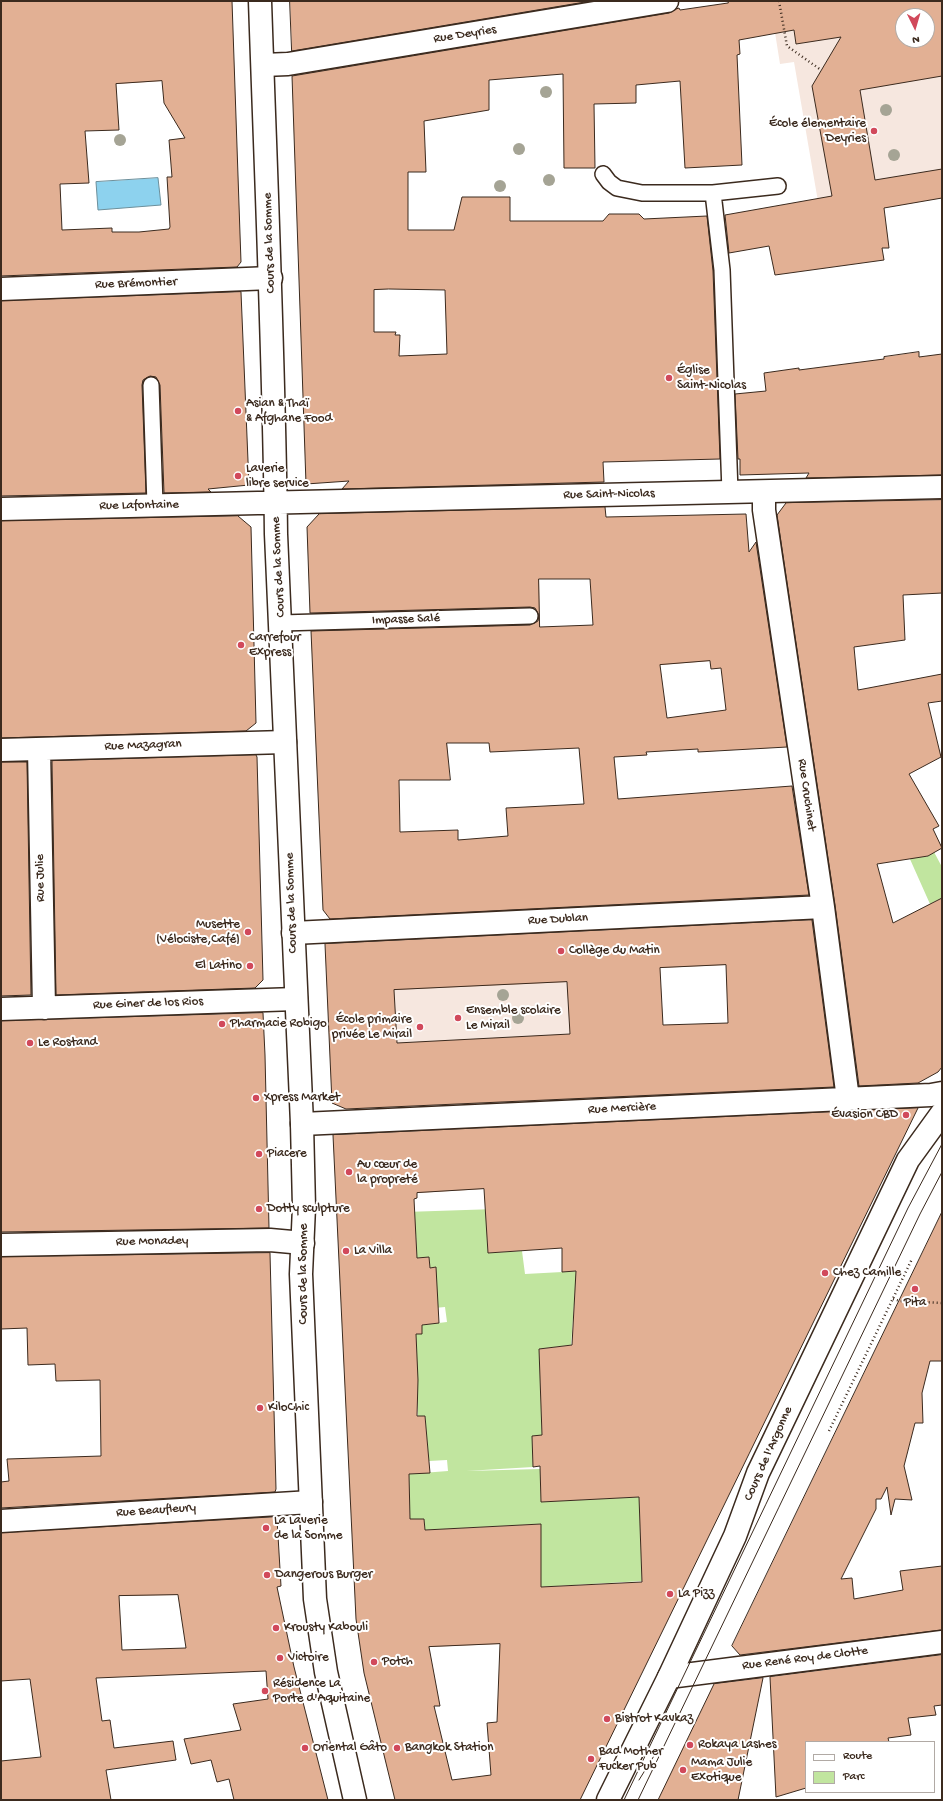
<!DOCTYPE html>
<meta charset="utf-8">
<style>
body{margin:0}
#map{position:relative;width:943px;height:1801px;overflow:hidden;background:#fff;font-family:"Gochi Hand",sans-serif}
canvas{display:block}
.frame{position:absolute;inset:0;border:2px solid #3b2a1e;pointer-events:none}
.legend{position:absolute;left:805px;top:1741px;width:130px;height:52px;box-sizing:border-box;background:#fff;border:1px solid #b1aaa5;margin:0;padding:5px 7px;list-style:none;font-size:12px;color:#3b2a1e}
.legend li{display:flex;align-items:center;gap:8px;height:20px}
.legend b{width:20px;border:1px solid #b1aaa5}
.north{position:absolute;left:895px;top:8px;width:40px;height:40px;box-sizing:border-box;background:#fff;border:1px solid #b1aaa5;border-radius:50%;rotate:175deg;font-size:11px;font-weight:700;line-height:16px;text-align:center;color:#3b2a1e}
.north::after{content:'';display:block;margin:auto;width:14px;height:18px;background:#d1495b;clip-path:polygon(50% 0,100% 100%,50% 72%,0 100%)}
</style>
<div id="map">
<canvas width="943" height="1801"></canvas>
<div class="frame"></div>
<ul class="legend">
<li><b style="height:5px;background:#fff"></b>Route</li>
<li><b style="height:11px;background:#c1e59f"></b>Parc</li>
</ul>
<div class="north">N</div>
</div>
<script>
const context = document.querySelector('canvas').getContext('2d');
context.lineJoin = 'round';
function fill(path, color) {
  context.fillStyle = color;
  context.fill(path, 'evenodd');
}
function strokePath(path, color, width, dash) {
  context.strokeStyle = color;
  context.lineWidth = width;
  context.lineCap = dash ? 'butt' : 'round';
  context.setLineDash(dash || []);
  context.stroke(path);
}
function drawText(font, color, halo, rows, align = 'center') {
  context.font = font + ' "Gochi Hand",sans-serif';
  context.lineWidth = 4;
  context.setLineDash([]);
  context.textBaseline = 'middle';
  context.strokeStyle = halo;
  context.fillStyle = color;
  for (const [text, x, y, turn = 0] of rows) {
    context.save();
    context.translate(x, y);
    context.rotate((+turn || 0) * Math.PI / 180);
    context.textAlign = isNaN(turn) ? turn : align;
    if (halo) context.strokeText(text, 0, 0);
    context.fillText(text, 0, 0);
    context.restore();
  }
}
fill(new Path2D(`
 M770,1l23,25 3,18 107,-18v14h24l15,-21v179l-121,21 -27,-157 -14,2z
 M583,929l8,163 -257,12 -8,-162z`), '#f6e7df');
fill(new Path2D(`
 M893,821l22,13 11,23 8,-5 8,15v31l-12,6z
 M496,1209l-9,21 1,23 34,-2 3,23 56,-3 -5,6 -5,68 -32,4 3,87h-10l1,31 -67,4 74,-2 1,33 98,-5 3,84 -101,6 -1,-63 -115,6 -1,-11h-14l-1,-45 39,-3 -1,-11 -18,1 -4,-45h-7l-2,-82h6v-9l25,-3 -2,-15 -22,2 12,-42 -5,1 -1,-11 -12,1 -1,-24h-11v-22z`), '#c1e59f');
const water = new Path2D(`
 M158,178l3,27 -63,5 -2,-28z`);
fill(water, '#8dd2ee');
strokePath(water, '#6c8f9b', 1);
const building = new Path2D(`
 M1,1h231l8,233 1,28 -4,5 -236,9zM162,81l2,22 21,35 -16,2 3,37h-5l3,50 -1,2 -30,3h-27v-4l-50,2 -2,-46 29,-1 -4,-52 34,-1 -3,-46z
 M290,1h301l-299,50z
 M728,1h214v75l-82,14 15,90 67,-11v29l-58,10 5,40h-7l2,12 -109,15 -6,-29 -40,7 -4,-38 107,-19 -20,-110 29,-49 -45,7 -2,-14 -55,10 1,14 -3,1 5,110 -57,3 -5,-87 -44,4v18l-42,1 1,64h-31l-1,-94 -74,6v30l-65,11 2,51h-18v58h46l8,-33h48v24h93l6,-7h30l5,5 63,-3 6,55 7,188 -117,3 1,20 -262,7 7,-8 -43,3 -14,-408 377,-63 7,-4 3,-1 1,2 48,-7zM903,16h24v24h-24zM389,289l56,1 2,64 -48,2 1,-21h-5l1,-3h-22v-42z
 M241,292l8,193 -41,4 3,3 -47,1 -4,-108 -4,-8 -6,-1 -7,4 -1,5 4,108 -145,3v-195z
 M919,352v5l23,-3v121l-136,3 3,-5 -69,2v-16h-2l-3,-65 31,-3 -2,-18 35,-5v2l85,-11v-2z
 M942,500v93l-39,2 2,45 -51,7 4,43 84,-16v27l-14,2 13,54 -32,17 30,52 -6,3 9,19 -14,8 -51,8 16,59 49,-25v169l-4,5 -20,11 -59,3 -24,-181 -58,-390 9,-12z
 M605,507l1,10 140,-3 3,38 7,-10 31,205 -89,5v-3l-52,3 1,3 -33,2 4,42 174,-13 17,109 -479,24 -7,-9 -12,-279 219,-6 8,-4 1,-6 -4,-7 -5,-1 -220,6 -3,-86 12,-13zM539,579h51l3,46 -53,2zM710,661l1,8 10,-1 5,42 -59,8 -7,-53zM447,743h42l1,9 89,-4 5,56 -78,4 2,28 -50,4v-10l-58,2 -1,-52h51z
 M238,516l13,11 5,196 -10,8 -245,7v-217z
 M256,755l1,2 6,223 -8,8 -199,7 -4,-234z
 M1,762h26l4,233 -30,1z
 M812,920l22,167 -488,22 -14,-6 -7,-159zM726,965l2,58 -65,2 -3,-57zM567,982l3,52 -173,9 -3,-53z
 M263,1013l2,42 4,173 -268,4v-211z
 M918,1108l-338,692h-185l-31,-127 -8,-54 -23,-484zM484,1189l4,64 74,-5v24l14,-1 -4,74 -33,4 3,86 -10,1 1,31 7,-1 1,36 98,-5 3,85 -101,5v-63l-116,6 -1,-11h-14l-1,-45 21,-1 -5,-57h-8l1,-36 -2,-46h6v-9l17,-2 -3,-56 -6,1 -1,-11 -12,1 -3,-59 3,-1v-5zM500,1644l-3,78 -10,1 4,52 -39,5 -18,-74h6l-11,-59z
 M942,1212v149h-12l-8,32 1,30h-8l-11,43 8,34 -17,-1 -4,16 -4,-28 -6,12h-5v10l-35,70 11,-1 2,21 49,-9 -3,-19 42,-5v64l-202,25 -8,-9z
 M270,1253l6,236 -1,3 -274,16v-26l8,-1 -2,-22 94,-3 -1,-76 -44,1 -1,-17 -27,1 -1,-37 -26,1v-72z
 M274,1517l3,2 4,67 -4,1 17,80 34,133h-94l-5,-21 -12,3 -6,-22 -20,4 -7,-25 57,-9 -8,-26 35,-5 -2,-28 -170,7 6,43 8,-1 4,28 59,-7 3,19 -70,10 5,30h-110v-39l40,-4 -11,-78 -29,2v-148zM178,1595l8,53 -64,2 -3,-54z
 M942,1655v50l-8,1 2,9 -28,3 3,17 -23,3 1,4h-83v46l-30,9 -6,-120z
 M763,1678l-25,122h-80l56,-116z`);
fill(building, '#e2b094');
strokePath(building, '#3b2a1e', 1);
const lane = new Path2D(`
 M603,174l6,8 8,6 25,5h71l65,-7
 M713,193l9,77 8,222
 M151,385l4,120
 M281,623l249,-7`);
const street = new Path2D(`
 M263,65l25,-1 379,-63
 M1,289l270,-11
 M764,492v18l59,397 25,192
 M39,749l5,259
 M1,750l284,-8
 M293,933l530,-26
 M1,1009l295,-10
 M302,1124l629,-29 11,-2
 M1,1245l269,-5 33,3
 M1,1521l310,-19
 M669,1677l273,-35`);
const secondary = new Path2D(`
 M260,1c6,178 14,355 16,533l26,590 2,83 -3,67 14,325 11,73 29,128
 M1,509l941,-22
 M608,1800l61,-123 66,-141 23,-63 13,-27 137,-286 34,-47`);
strokePath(lane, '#3b2a1e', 18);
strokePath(street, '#3b2a1e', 25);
strokePath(secondary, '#3b2a1e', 25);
strokePath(new Path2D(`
 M779,1l8,45 34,24
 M893,1299l7,2 42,2
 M829,1431l83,-172`), '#3b2a1e', 2.5, [1, 3]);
strokePath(lane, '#fff', 15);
strokePath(street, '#fff', 22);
strokePath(secondary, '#fff', 22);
strokePath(new Path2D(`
 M639,1780l18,-29
 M624,1800l284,-592 34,-64
 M638,1800l282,-586 22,-42`), '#3b2a1e', 1);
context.fillStyle = '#a5a495';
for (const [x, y] of [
 [546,92],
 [886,110],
 [120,140],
 [519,149],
 [894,155],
 [549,180],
 [500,186],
 [503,995],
 [518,1018]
]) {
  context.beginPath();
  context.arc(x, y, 6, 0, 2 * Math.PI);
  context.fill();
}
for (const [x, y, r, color] of [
 [874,131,4,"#d1495b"],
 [669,378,4,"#d1495b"],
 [238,411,4,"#d1495b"],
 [238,476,4,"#d1495b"],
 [241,645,4,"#d1495b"],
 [248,932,4,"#d1495b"],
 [561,951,4,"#d1495b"],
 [250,966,4,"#d1495b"],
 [458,1018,4,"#d1495b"],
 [222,1024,4,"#d1495b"],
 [420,1027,4,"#d1495b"],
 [30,1043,4,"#d1495b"],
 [256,1098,4,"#d1495b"],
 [906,1115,4,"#d1495b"],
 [259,1154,4,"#d1495b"],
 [349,1172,4,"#d1495b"],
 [259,1209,4,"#d1495b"],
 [346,1251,4,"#d1495b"],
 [825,1273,4,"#d1495b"],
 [915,1289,4,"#d1495b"],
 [260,1408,4,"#d1495b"],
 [266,1528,4,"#d1495b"],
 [267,1575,4,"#d1495b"],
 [670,1594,4,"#d1495b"],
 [276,1628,4,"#d1495b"],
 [280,1658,4,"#d1495b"],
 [374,1662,4,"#d1495b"],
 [265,1691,4,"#d1495b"],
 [607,1719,4,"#d1495b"],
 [690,1745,4,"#d1495b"],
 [305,1748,4,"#d1495b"],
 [397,1748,4,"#d1495b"],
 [591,1759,4,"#d1495b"],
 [683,1770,4,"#d1495b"]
]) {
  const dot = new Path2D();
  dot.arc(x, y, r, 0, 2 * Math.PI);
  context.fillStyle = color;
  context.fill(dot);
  strokePath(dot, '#fff', 1.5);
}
drawText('13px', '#3b2a1e', '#fff', [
 ["Rue Deyries",465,35,-9],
 ["Cours de la Somme",270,243,-92],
 ["Rue Brémontier",136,284,-2],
 ["Rue Saint-Nicolas",609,495,-1],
 ["Rue Lafontaine",139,506,-1],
 ["Cours de la Somme",279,567,-93],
 ["Impasse Salé",406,620,-2],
 ["Rue Mazagran",143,746,-2],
 ["Rue Cruchinet",806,795,82],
 ["Rue Julie",41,878,-91],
 ["Cours de la Somme",292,903,-92],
 ["Rue Dublan",558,920,-3],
 ["Rue Giner de los Rios",148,1004,-2],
 ["Rue Mercière",622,1109,-3],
 ["Rue Monadey",152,1242,-1],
 ["Cours de la Somme",304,1274,-90],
 ["Cours de l'Argonne",769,1454,-66],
 ["Rue Beaufleury",156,1511,-4],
 ["Rue René Roy de Clotte",805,1659,-7]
]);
drawText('13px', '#3b2a1e', '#fff', [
 ["École élementaire",866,124,"right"],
 ["Deyries",866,139,"right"],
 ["Église",677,371],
 ["Saint-Nicolas",677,386],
 ["Asian & Thaï",246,404],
 ["& Afghane Food",246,419],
 ["Laverie",246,469],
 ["libre service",246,484],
 ["Carrefour",249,638],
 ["Express",249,653],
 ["Musette",240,925,"right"],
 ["(Vélociste,Café)",240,940,"right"],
 ["Collège du Matin",569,951],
 ["El Latino",242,966,"right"],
 ["Ensemble scolaire",466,1011],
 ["Le Mirail",466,1026],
 ["École primaire",412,1020,"right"],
 ["privée Le Mirail",412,1035,"right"],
 ["Pharmacie Robigo",230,1024],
 ["Le Rostand",38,1043],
 ["Xpress Market",264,1098],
 ["Évasion CBD",898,1115,"right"],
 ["Piacere",267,1154],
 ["Au cœur de",357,1165],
 ["la propreté",357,1180],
 ["Dotty sculpture",267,1209],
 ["La Villa",354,1251],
 ["Chez Camille",833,1273],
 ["Pita",915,1303,"center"],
 ["KiloChic",268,1408],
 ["La Laverie",274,1521],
 ["de la Somme",274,1536],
 ["Dangerous Burger",275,1575],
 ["La Pizz",678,1594],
 ["Krousty Kabouli",284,1628],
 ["Victoire",288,1658],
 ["Potch",382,1662],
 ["Résidence La",273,1684],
 ["Porte d'Aquitaine",273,1699],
 ["Bistrot Kavkaz",615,1719],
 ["Rokaya Lashes",698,1745],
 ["Oriental Gâto",313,1748],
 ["Bangkok Station",405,1748],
 ["Bad Mother",599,1752],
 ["Fucker Pub",599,1767],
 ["Mama Julie",691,1763],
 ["Exotique",691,1778]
], 'left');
</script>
